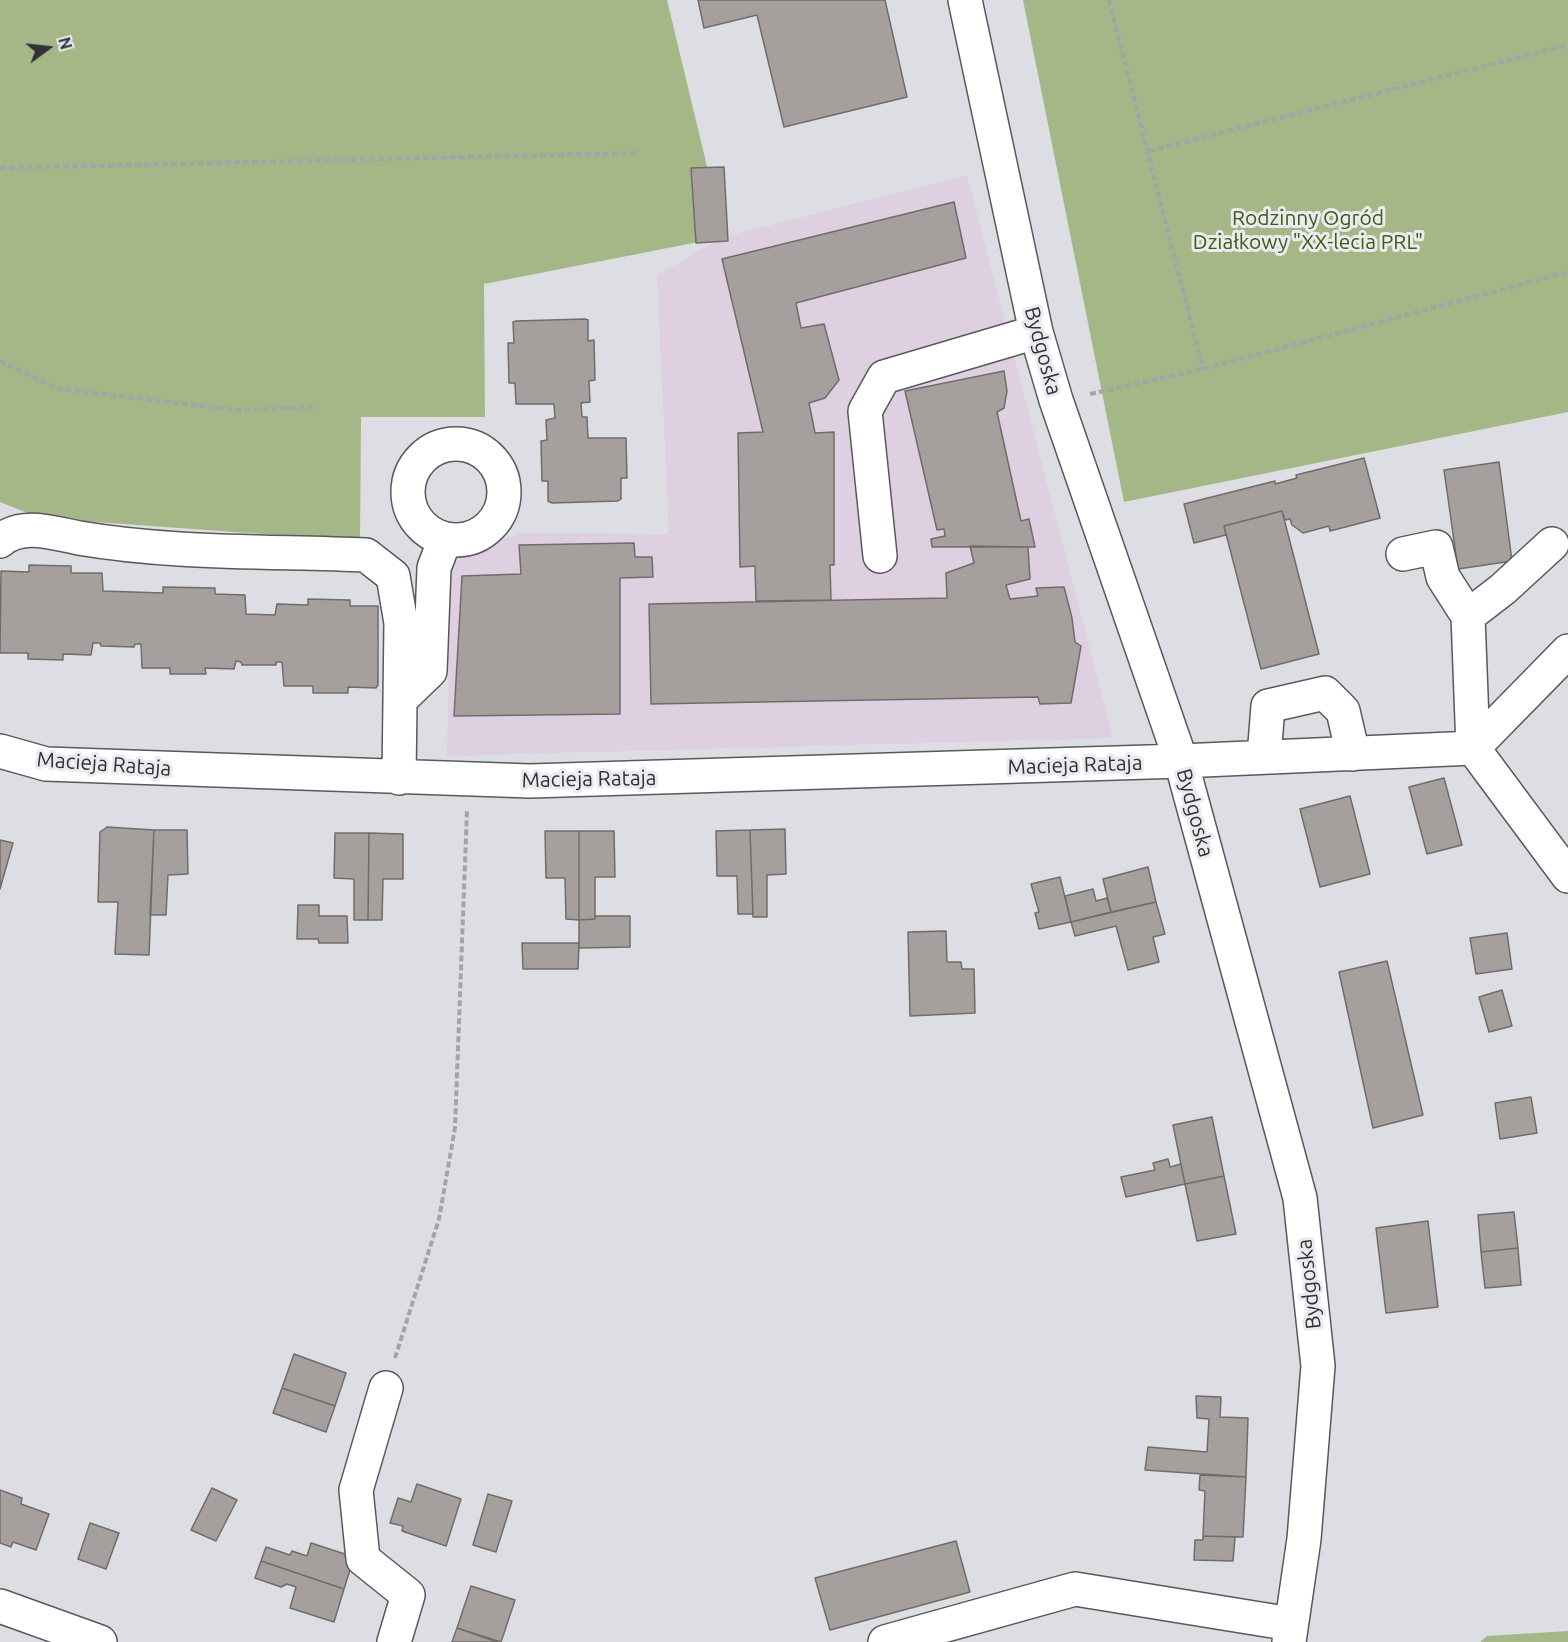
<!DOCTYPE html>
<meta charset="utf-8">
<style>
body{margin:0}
#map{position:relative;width:1568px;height:1642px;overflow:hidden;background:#dddee3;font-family:Ubuntu,sans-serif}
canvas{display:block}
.north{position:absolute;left:18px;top:18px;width:60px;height:60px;-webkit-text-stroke:4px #eaebf1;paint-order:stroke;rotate:75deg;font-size:16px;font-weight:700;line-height:24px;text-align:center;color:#313234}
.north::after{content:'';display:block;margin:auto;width:21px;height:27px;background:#313234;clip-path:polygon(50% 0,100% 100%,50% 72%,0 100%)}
</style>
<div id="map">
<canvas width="1568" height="1642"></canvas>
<div class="north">N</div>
</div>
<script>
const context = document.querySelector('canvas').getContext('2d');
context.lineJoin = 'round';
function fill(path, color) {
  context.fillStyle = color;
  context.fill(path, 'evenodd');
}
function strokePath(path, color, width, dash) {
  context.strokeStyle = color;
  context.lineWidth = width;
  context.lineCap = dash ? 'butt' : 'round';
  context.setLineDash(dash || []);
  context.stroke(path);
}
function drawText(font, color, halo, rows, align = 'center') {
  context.font = font + ' Ubuntu,sans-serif';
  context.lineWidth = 6;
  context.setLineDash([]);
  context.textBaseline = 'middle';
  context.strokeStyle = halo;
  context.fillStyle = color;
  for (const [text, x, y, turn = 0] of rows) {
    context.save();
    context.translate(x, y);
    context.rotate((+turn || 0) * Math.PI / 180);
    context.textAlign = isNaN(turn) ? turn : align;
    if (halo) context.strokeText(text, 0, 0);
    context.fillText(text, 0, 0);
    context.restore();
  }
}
fill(new Path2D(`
 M967,175l146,563 -666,18 4,-197 70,-26 148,1 -12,-259 67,-38z`), '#decfe1');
fill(new Path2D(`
 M0,0h667l57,237 -240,47 1,133h-124l-1,124 -320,-23 -40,-16z
 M1023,0h545v412l-444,90z
 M1568,1631v11h-88l7,-6z`), '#a5b786');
const building = new Path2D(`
 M698,0h187l22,97 -123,30 -27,-112 -53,13z
 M724,167l4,74 -32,2 -5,-75z
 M954,202l12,56 -170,45 5,25 23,-4 15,56 -14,18 -16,5 6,30 19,-1v133h-4l1,35 -75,1 -1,-35 -15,1 -2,-134 25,-1 -41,-173z
 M585,319l3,1v21l6,-1 1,40 -6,1 1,21 -9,1 1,14h5l1,21h38l1,40h-6v21l-3,2 -66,2 -4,-2v-20h-6l-1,-40 6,-1 -1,-20 9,-2 -1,-14h-38l-1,-21h-6l-1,-40h6l-1,-21 3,-1z
 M1004,371l3,20 -3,17 -7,4 24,109 8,-2 6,28h-103l-1,-8 14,-3 -1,-7 -7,1 -32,-139z
 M1364,458l16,60 -50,13 -1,-5 -26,7 -11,-8 -2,-6 -5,1 -3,-9 -58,15 2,9 -32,8 -10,-39 91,-23v3l22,-6 -1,-3z
 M1499,462l13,99 -54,8 -14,-99z
 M1282,511l37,143 -58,15 -37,-143z
 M634,543l1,14h17l1,20 -33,1v136l-166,2 8,-140 59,-2 -2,-29z
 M970,546l58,1 2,32 -24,6 4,14 28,-3 -2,-8 28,-1 8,31 3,24 6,4 -10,57 -31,1 -2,-7 -387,7 -2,-100 298,-6 -1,-25 28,-10z
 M29,565l42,1v7h31l1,18 60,2v-6l52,1v6l30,1 1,19 29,1 2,-11 31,1v-6l42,1v6h28v79l-2,3 -28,-1v6h-35v-7h-29l-2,-24h-6v3h-34l-1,-3 -5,-1 -2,8 -29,-1 1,6h-36v-6h-28l-1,-24h-6l-1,3 -33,-1 -1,-3h-7l-2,12 -28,-1v6l-35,-1v-6h-28l1,-82 28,1z
 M1444,778l18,67 -35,9 -18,-67z
 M1350,796l20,78 -50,13 -20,-78z
 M107,827l47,3 -5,125 -34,-1 3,-52h-20l2,-70z
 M785,829l1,45 -19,1v42h-14l-3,-87z
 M154,830h33l1,44 -20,1 -2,40h-16z
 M750,830l3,84h-15l-1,-38h-20l-1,-45z
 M545,831h34v89l-13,-1 -1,-41h-19z
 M579,831h35l1,46h-20v42l-16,1z
 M335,833h34l-1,87h-14v-41l-20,-1z
 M369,833l34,1v45h-20l-1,41h-14z
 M0,840l13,3 -13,46z
 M1148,867l8,35 -45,10 -8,-33z
 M1060,877l11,45 -32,7 -4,-16 4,-1 -8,-28z
 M1093,889l3,12 11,-3 4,14 -40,10 -6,-26z
 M1156,902l9,32 -12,3 6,25 -31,8 -12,-44 -41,10 -4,-14z
 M298,905h21v11h28l1,27h-29l-1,-4h-21z
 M595,916h35v31l-51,1v-28l16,-1z
 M946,931l1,31h14l1,7h12l1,44 -65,3 -2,-84z
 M1507,933l5,36 -36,5 -6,-36z
 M522,943h57l-1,26h-55z
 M1387,961l36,154 -50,13 -34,-156z
 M1502,990l10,36 -23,6 -10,-35z
 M1531,1097l6,36 -37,6 -5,-36z
 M1212,1117l12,59 -39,8 -12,-59z
 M1168,1159l2,8 11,-3 4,20 -59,13 -5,-20 34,-7 -2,-7z
 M1224,1176l12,58 -39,7 -12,-57z
 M1514,1212l4,36 -37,4 -3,-37z
 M1428,1221l10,86 -52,6 -10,-85z
 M1518,1248l3,37 -36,3 -4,-36z
 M294,1354l52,19 -11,33 -53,-18z
 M282,1388l53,18 -9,26 -53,-19z
 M1196,1396l25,1 -1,20 28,1 -2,59 -101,-7 3,-23 59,5 2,-33 -12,-1z
 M1200,1475l46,2 -3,60 -40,-1 2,-45 -6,-1z
 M417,1484l44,15 -15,47 -44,-15 1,-5 -13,-3 8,-25 13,4z
 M212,1488l25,12 -21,41 -25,-11z
 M0,1490l22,8 -1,6 28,10 -13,36 -23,-8 -2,5 -11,-4z
 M488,1494l24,7 -16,51 -23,-7z
 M90,1523l29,10 -13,36 -28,-10z
 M1203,1536l32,1 -2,24 -39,-1 1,-20h8z
 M956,1541l14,51 -140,38 -15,-52z
 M311,1543l43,14 -10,32 -83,-28 5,-14 24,8 2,-4 15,5z
 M261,1561l83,28 -10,33 -44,-14 6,-21 -9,-3 -6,3 -26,-9z
 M471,1586l44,14 -14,42 -44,-14z
 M457,1628l40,14h-45z`);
fill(building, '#a5a09d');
strokePath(building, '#716c69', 1.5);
const minor = new Path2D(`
 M965,0l71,332 20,68 125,361 119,437 18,168 -14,173 -15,103
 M408 492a48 48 0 1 1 96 0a48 48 0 1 1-96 0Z
 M0,541c22,-19 53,-8 79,-3 94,16 192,13 287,17l27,21 8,47 -2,155
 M1552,544l-49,45 -35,27 5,132 95,128
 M1403,554l33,-7 7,30 25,39
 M880,556l-15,-145 19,-34 152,-45
 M402,698l28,-27 4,-103 11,-29
 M0,751l46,13 484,17 651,-20 292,-13 95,-97
 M1264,757l4,-51 57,-13 18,18 10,43
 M386,1388l-30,102 7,69 45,36 -14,47
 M0,1606l100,36
 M885,1642l190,-53 216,35`);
strokePath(minor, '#58595d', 36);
strokePath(new Path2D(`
 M1109,0l94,369
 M1149,151l419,-106
 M0,168l640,-15
 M0,361l59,28 178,21 80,-3
 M1090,394l113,-25 365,-97
 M395,1358l44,-139 16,-91 12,-318`), '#a3a4a8', 4, [6, 3]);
strokePath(minor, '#fff', 33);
drawText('21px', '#455913', '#eaebf1', [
 ["Rodzinny Ogród",1308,218],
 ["Działkowy \"XX-lecia PRL\"",1308,242]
]);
drawText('21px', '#313234', '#eaebf1', [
 ["Bydgoska",1043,351,75],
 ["Macieja Rataja",104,764,4],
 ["Macieja Rataja",1075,765,-2],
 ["Macieja Rataja",589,779,-1],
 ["Bydgoska",1195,813,75],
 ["Bydgoska",1309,1284,-96]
]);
</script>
